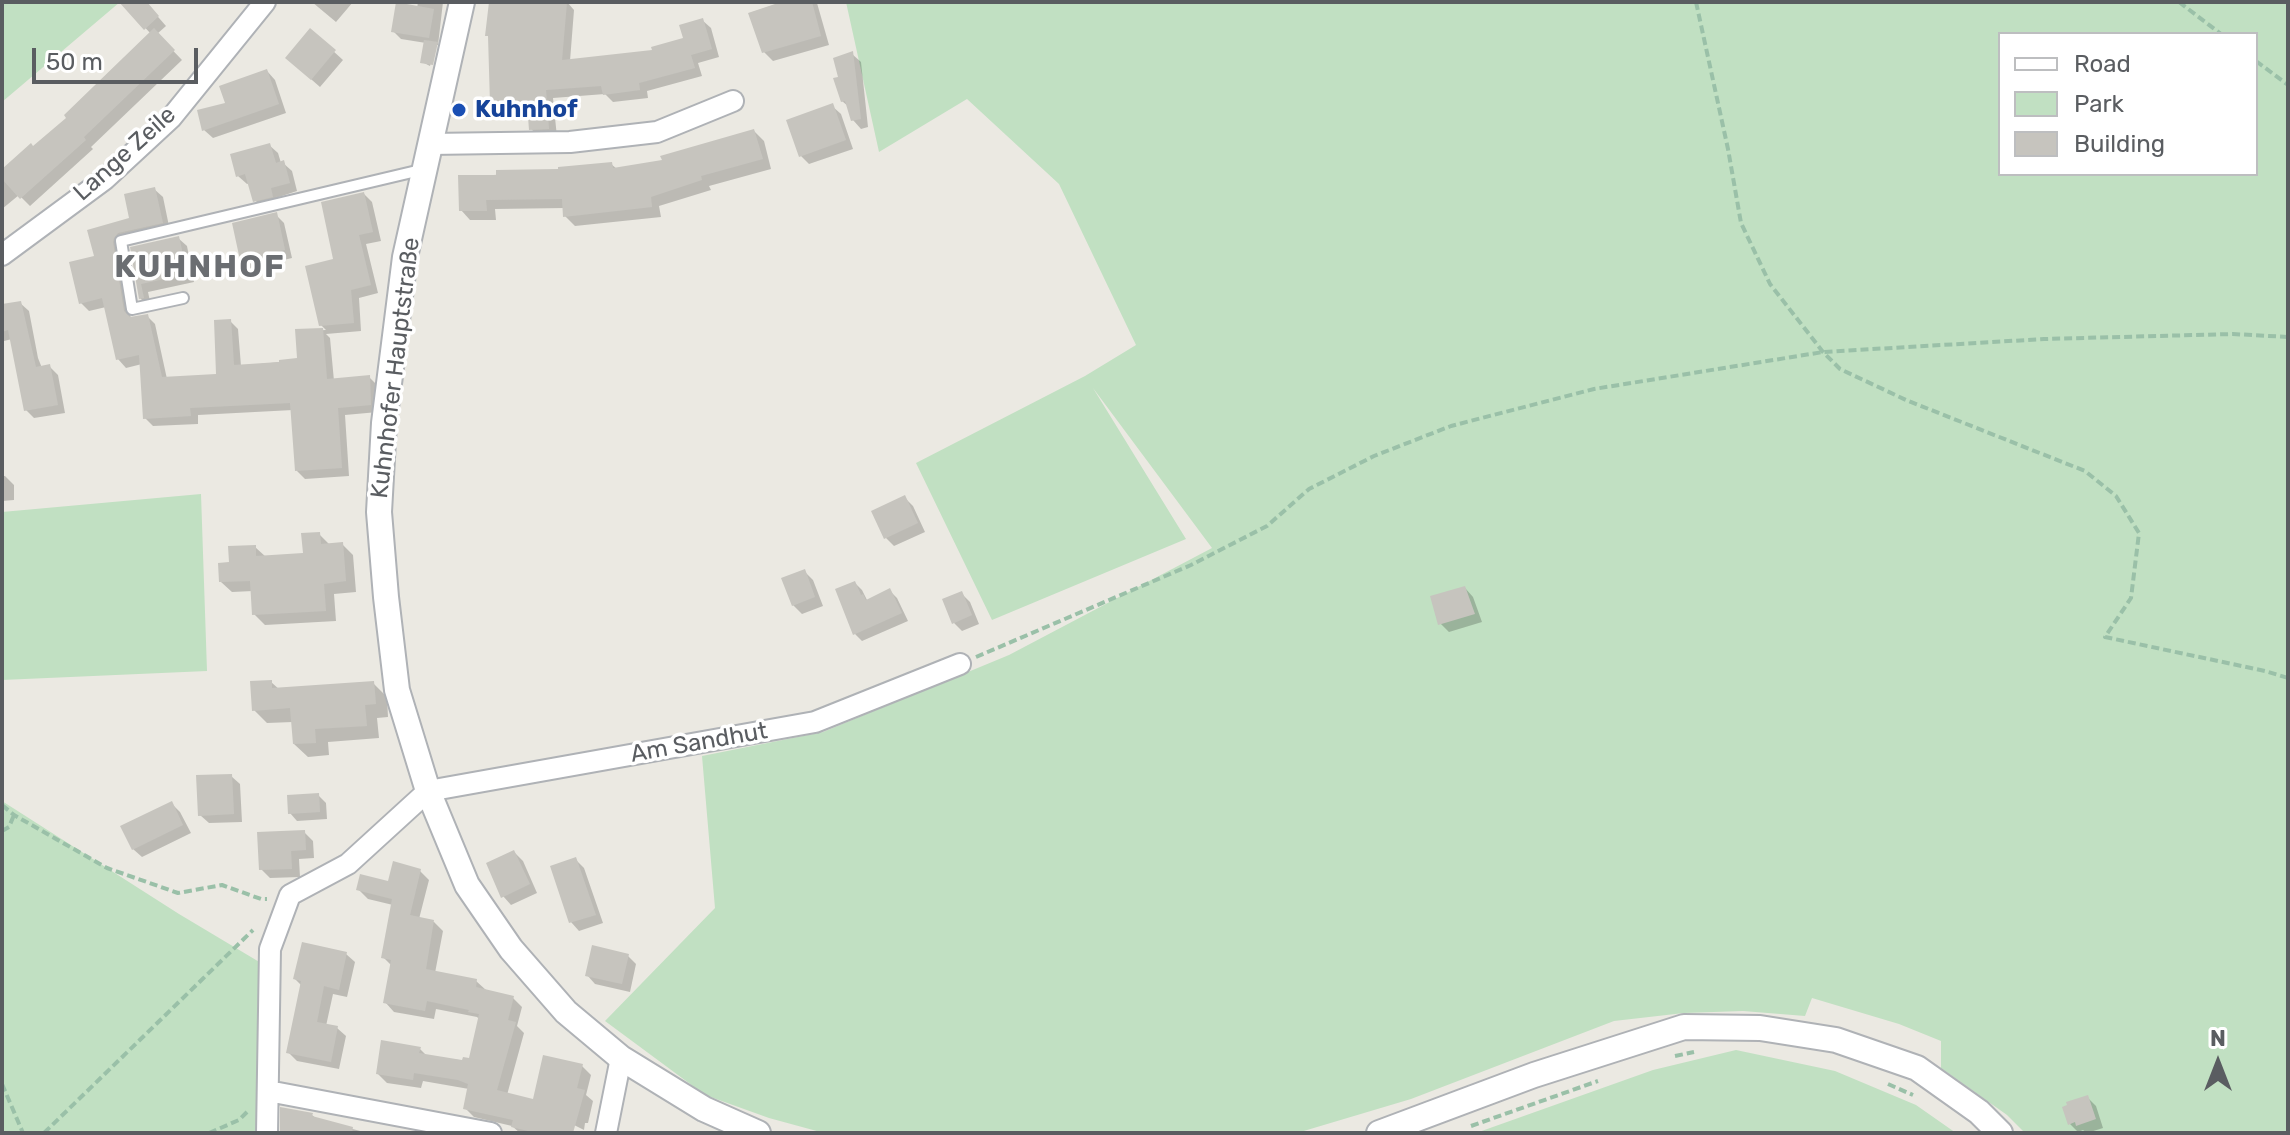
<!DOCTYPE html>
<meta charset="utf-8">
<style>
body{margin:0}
#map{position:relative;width:2290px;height:1135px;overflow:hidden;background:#ebe9e2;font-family:Rubik,sans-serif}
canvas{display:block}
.frame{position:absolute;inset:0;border:4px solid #5a5d61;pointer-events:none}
.legend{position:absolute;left:1998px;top:32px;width:260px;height:144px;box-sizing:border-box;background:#fff;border:2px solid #bdbec0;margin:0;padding:10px 14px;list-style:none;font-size:24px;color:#5a5d61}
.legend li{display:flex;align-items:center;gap:16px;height:40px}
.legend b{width:40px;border:2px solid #bdbec0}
.north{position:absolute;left:2178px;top:1023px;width:80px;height:80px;-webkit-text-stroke:6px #fff;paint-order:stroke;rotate:0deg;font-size:22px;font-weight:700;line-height:32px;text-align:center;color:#5a5d61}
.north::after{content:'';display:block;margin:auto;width:28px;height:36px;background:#5a5d61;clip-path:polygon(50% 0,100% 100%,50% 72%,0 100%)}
.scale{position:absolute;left:32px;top:48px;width:166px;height:36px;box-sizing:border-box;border:4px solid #5a5d61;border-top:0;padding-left:10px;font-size:24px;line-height:28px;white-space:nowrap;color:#5a5d61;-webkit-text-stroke:6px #fff;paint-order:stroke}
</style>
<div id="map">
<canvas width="2290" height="1135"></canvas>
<div class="frame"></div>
<ul class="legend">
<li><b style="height:10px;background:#fff"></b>Road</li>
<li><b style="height:22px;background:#c1e0c2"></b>Park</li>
<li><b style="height:22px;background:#c6c4be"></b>Building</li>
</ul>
<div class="north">N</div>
<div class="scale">50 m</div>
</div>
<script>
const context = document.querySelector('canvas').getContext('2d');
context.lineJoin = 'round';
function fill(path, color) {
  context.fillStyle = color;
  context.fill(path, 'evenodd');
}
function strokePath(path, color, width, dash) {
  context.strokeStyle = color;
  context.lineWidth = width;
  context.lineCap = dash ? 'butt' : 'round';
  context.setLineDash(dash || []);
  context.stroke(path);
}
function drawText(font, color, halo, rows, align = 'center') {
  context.font = font + ' Rubik,sans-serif';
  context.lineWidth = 7;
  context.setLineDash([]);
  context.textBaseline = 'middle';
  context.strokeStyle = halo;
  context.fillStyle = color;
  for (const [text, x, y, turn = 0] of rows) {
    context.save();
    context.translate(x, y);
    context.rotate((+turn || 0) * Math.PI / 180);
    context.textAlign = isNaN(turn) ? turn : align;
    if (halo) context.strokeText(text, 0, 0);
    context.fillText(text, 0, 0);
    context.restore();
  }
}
fill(new Path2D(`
 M2,2h118l-118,100z
 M846,2h1442v1131h-263l-18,-18 -66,-47v-27l-42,-17 -87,-26 -7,18 -62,-5 -59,2 -70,8 -203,78 -114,34h-473l-55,-15 -64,-23 -100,-74 110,-113 -13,-152 121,-24 186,-77 203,-107 -119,-160 93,151 -194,81 -76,-157 169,-87 51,-31 -77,-161 -92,-85 -88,53zM2000,34h256v140h-256z
 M201,494l6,177 -205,9v-168z
 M2,801l177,113 87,52 -7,167h-257z
 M1736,1050l99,21 81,34 40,28h-480l177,-63z`), '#c1e0c2');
fill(new Path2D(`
 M129,2h16l21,24 -9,8 25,26 -91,87 2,2 -63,57 -11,-11 -17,14v-37l31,-23 35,-31 83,-84 -26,-28z
 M312,2h41l-17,20z
 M418,2h25l-5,43h-3l-5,21 -8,-4 4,-19 -25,-4 -8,-8 24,-23z
 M491,2h76l7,8 -4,51 84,-9 31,-13 17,-19 9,8 8,29 -21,6 4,13 -55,15 1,7 -35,4 -8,-8 -52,4 4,39h-17l-9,-8 -1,-18h-30l-9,-8z
 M788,2l29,1 12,42 -56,16 -9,-9z
 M311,31l32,29 -23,27 -24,-21z
 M852,54l9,8 7,65 -7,2 -8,-9 -4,-13 -7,-6 -1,-22z
 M267,71l8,9 11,33 -73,25 -9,-8 24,-25z
 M832,106l9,8 12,35 -44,15 -8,-8z
 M754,131l10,10 7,28 -62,17 2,4 -52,16 2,11 -86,9 -10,-10v-8l-70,1 1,11h-26l-9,-10 -1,-33 100,-6 51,-7 6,5 47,-8z
 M269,145l9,8 3,10h2l9,8 5,20 -18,6 1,8 -17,4 -8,-9 -5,-17 -3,1 -9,-8z
 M154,189l9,8 7,34 -43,10 -7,11 11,67 16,-3 8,8 12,55 51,-3 12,-55 8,8 3,37 58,-6 -2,-29 29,-1 -5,-5 15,-65 28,-66 8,8 9,39 -15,3 12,49 -19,5 2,33 -35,3 4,4 4,43 36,-3 8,8v26l-33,3 4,61 -44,3 -8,-8 -4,-61 -95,5v9l-45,2 -8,-8 -3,-54 -16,4 -8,-9 -12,-52 -17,4 -8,-8 15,-45 -7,-26 42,-12z
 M276,215l8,8 8,35 -42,10 -8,-9z
 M178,238l9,8 7,36 -46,10 3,14 -2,1 -9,-9 -8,-49z
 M20,303l9,8 9,47 4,10 7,-2 9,9 7,38 -31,5 -8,-8 -14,-71 -8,2 -2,-3v-32z
 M2,476h3l9,9v15l-12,1z
 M904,497l9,9 12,26 -31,14 -8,-8z
 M319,534l11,11 12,-1 11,11 3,37 -22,2 2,27 -71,4 -11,-11 -1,-23 -21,1 -11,-10 10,-18 24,-17 11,10 39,-2z
 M804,571l9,9 10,26 -21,8 -9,-9z
 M855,583l7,7 6,12 22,-11 7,7 11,23 -46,20 -7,-7 -17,-44z
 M1465,588l8,9 9,25 -33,10 -9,-9z
 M961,593l9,9 9,22 -17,7 -8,-8z
 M271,682l9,8 93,-7 14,14 1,20 -11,1 2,20 -51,4 1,13 -21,2 -14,-13 -1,-22 -26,1 -13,-13z
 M231,776l9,8 2,38 -33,1 -9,-8z
 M318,795l8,8 1,16 -30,2 -7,-8z
 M171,803l9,9 11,21 -49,24 -9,-8z
 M304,832l9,9 1,17 -15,1 1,18 -30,1 -9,-9z
 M514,852l9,9 14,32 -26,12 -8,-9z
 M576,860l8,8 19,55 -24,8 -8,-9z
 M420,871l9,9 -10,39 15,3 9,9 -8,42 41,8 10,9 27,8 9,9 -5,19 7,7 -17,62 27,6 48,-35 9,9 -5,20 7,6 -5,22h-3l-1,7 -32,-16 -10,19h-11l13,-26h-4l-13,26h-7l-8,-7 -38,-9 -9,-9 4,-19 -46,-8 -2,7 -34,-5 -9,-9 42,-25 8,8 42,4 10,-41 -3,-3 -41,-8 -2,10 -40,-7 -9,-10 7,-36 -9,-9 10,-52 -25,-6 -9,-9 31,-7z
 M346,954l9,8 -8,35 -14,-3 -7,32 11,2 9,8 -7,33 -42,-8 -9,-9 14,-66 -7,-7z
 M628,956l8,8 -6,28 -35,-8 -8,-9z
 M2087,1097l9,9 7,22 -16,5 -4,-3 -5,2 -8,-8z
 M282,1109l30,6 6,5 50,13h-86z`), '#0003');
fill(new Path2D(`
 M119,2h28l12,14 -15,14z
 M396,2l38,7 -5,29 -38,-6z
 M489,2h78l-5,58 90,-10 -1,-3 32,-9 -4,-13 24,-7 9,31 -21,6 4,13 -56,15 1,7 -37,5 -2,-9 -55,4 3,39 -20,1 -2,-27 -37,1 -2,-68h-3z
 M781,2h31l9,34 -59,17 -14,-40z
 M154,28l21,22 -91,87 2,3 -66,59 -18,-20v-10l29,-26 2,3 33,-28 -2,-3z
 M310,28l26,22 -25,30 -26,-22z
 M424,40l14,2 -5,23 -13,-2z
 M853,51l8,68 -10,2 -6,-20 -4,1 -8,-24 5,-1 -5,-19z
 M267,69l12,35 -77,27 -5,-21 28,-7 -6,-17z
 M833,103l13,37 -47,17 -13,-37z
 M754,129l9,30 -62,17 1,4 -51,17 1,10 -89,10 -1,-18 -76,1 1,11h-28l-1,-36h38v-5l62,-1v-2l54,-5 1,6 49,-8 -2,-4z
 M270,143l6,20 8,-3 6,23 -19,5 2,9 -20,5 -8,-28 -9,3 -6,-23z
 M155,187l8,36 -45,10 -4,5 -1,4 11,69 6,6 18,-3 14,63 54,-3 -2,-54 17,-1 3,46 45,-3v-2l18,-2 -2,-29 28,-1 4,51 43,-4 1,30 -33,3 4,60 -47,3 -5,-68 -100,5 1,8 -48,3 -4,-64 -23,5 -14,-62 -23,6 -10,-42 25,-6 -7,-26 42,-12 -5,-24z
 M364,192l9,40 -14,3 12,50 -20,5 3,33 -35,3 -14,-60 28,-7 -12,-57z
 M277,212l8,38 -45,10 -8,-37z
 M179,236l8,38 -46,10 3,14 -5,1 -9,-52z
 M21,301l15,66 14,-3 8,41 -34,6 -16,-81 -6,2v-28z
 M905,495l13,28 -34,16 -13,-28z
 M320,532l1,12 22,-2 3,39 -22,3 2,27 -74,4 -2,-34 -31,1 -1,-19 11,-1 -1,-16 28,-1v11l47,-3 -2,-20z
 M805,569l10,28 -23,9 -11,-28z
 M855,581l6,14 2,-1 3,6 24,-12 12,25 -49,22 -18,-46z
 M1465,586l10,28 -37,11 -8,-29z
 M962,591l10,24 -20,9 -10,-25z
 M272,680v8l102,-7 2,23 -11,1 2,21 -52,3 1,14 -23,1 -3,-36 -38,3 -2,-30z
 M232,774l2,40 -36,2 -2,-41z
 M319,793l1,19 -32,2 -1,-19z
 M172,801l11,24 -51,25 -12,-24z
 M305,830l1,20 -15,1 1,18 -33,1 -2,-38z
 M514,850l16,34 -29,14 -15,-35z
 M576,857l20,58 -27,8 -19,-57z
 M393,861l28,8 -11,46 24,5 -8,49 51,10 -1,8 38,9 -6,24 8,2 -19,68 36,9 10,-44 40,9 -6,24 8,2 -12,43h-36l-26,-6 2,-7 -50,-11 5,-25 -10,-4 -44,-7 -1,7 -37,-6 5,-34 40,7 -2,6 43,7 1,-3 6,1 10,-44 -11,-2 1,-2 -42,-9 -2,10 -42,-8 8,-43 -10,-2 11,-59 -36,-9 4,-16 28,7z
 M302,942l45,10 -8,38 -15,-4 -7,36 21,4 -7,36 -45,-9 15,-72 -8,-2z
 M592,945l37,9 -7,30 -37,-8z
 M2088,1095l8,24 -20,7 -1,-4 -7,3 -6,-18 5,-2 -1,-3z
 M280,1107l33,6 -1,3 41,11 -1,6h-72z`), '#c6c4be');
const service = new Path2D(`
 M183,298l-51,11 -11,-68 304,-72`);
const minor = new Path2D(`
 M430,144l140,-2 87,-10 76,-31
 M2,255l103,-76 66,-61 94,-116
 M268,1091l223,42
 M267,1133l3,-184 20,-54 58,-31 80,-73 387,-69 145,-58
 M606,1133l15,-75`);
const tertiary = new Path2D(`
 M462,2l-57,255 -21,166 -5,89 7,85 11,93 31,101 39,94 44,64 55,63 55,46 83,51 54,24
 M1379,1133l155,-58 150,-48 76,1 76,12 81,28 62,44 21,21`);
strokePath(service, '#afb2b6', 14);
strokePath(minor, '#afb2b6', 24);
strokePath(tertiary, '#afb2b6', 28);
strokePath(new Path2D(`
 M1696,2l32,147 13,74 29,61 53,68 17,17 66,31 179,71 31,25 23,37 -8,65 -26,39 160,34 23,7
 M2179,2l42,32
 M2256,61l32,24
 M976,657l215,-92 76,-39 42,-37 65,-33 77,-30 143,-37 229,-37 221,-13 189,-5 55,3
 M2,805l12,10 93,53 71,25 44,-8 39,14h6
 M2,831l7,-4 5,-12
 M1675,1056l19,-4
 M2,1084l21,49
 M1888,1084l25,11
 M1471,1126l127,-45
 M44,1133l209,-203
 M209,1133l30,-13 9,-9`), '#9ac0a8', 4, [8, 4]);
strokePath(service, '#fff', 10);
strokePath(minor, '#fff', 20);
strokePath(tertiary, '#fff', 24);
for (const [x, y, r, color] of [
 [459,110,8,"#1a4fb4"]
]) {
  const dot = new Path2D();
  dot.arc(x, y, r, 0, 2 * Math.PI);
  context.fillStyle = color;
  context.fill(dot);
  strokePath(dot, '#fff', 3);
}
drawText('bold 24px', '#164399', '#fff', [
 ["Kuhnhof",475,110]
], 'left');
drawText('24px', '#5a5d61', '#fff', [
 ["Lange Zeile",125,154,-42],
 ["Kuhnhofer Hauptstraße",396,368,-83],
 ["Am Sandhut",699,743,-10]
]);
context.letterSpacing = '2px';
drawText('bold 32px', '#6b6e72', '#fff', [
 ["KUHNHOF",200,268]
]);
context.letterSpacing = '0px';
</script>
